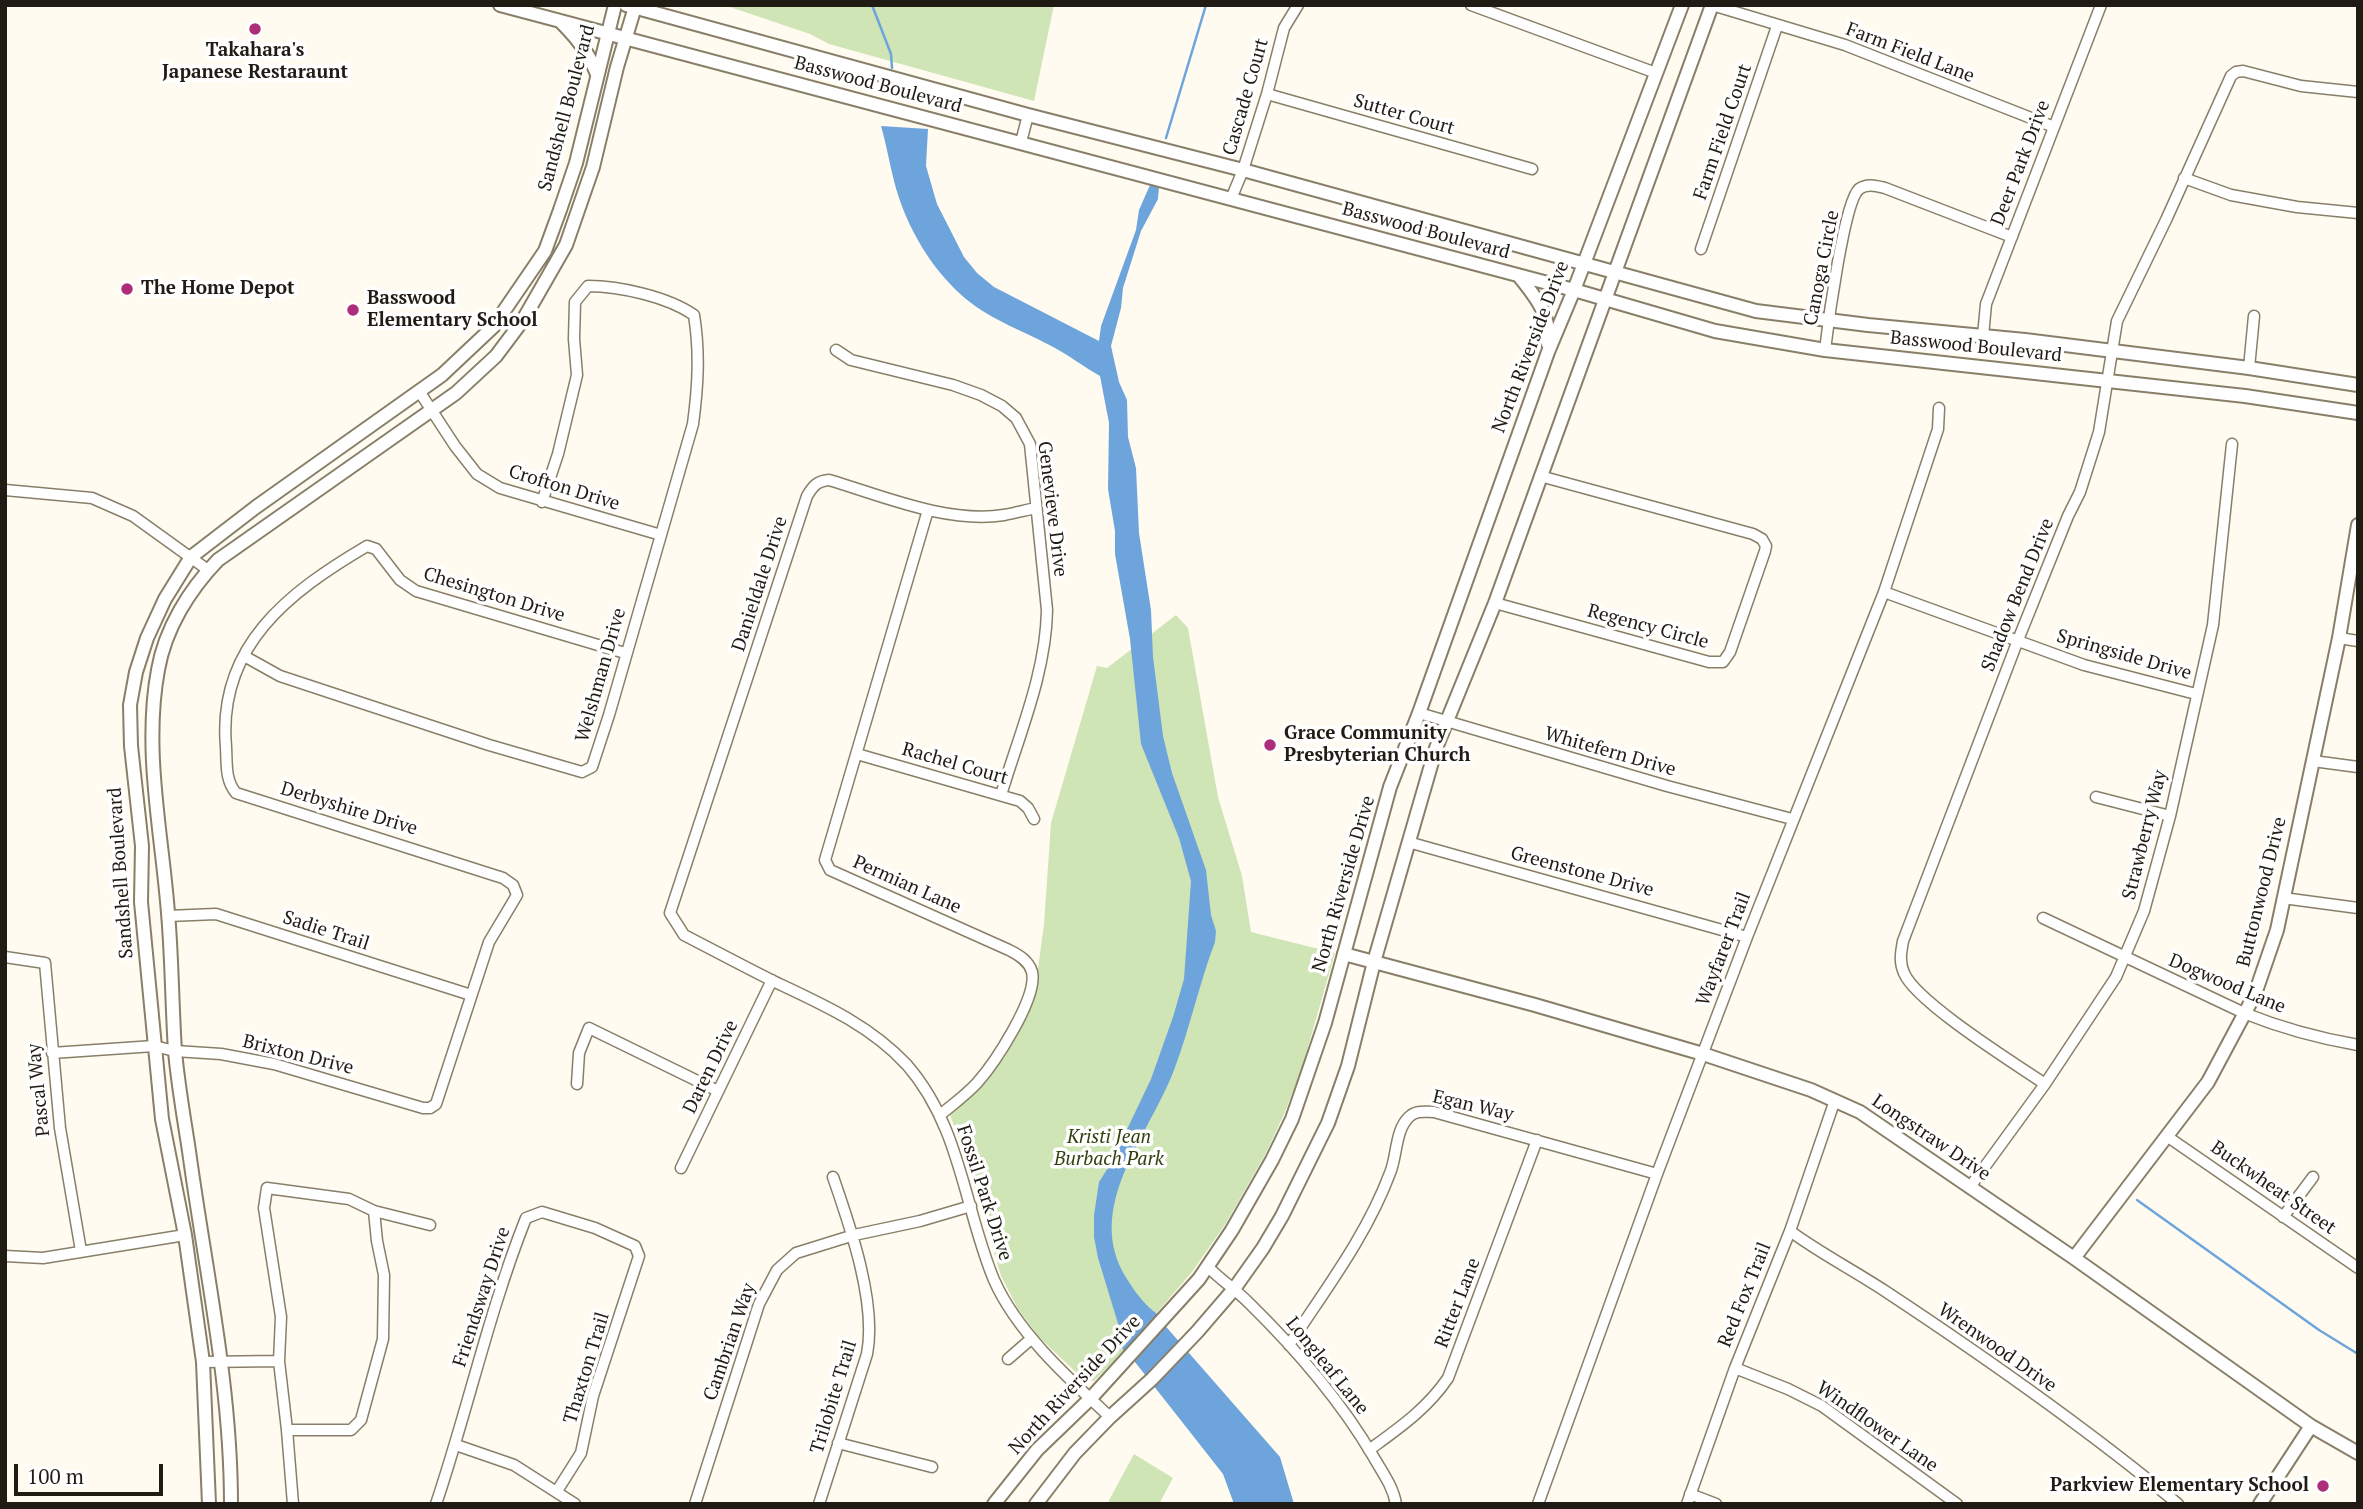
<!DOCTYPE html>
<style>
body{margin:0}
#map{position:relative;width:2363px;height:1509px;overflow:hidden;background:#fffbf0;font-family:"PT Serif",serif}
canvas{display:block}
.frame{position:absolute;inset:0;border:7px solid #201c13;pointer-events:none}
.scale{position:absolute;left:14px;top:1464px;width:149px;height:32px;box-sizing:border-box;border:4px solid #201c13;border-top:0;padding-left:9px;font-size:21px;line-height:24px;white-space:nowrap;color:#201c13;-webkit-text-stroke:5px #fff;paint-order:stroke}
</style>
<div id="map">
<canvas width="2363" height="1509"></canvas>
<div class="frame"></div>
<div class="scale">100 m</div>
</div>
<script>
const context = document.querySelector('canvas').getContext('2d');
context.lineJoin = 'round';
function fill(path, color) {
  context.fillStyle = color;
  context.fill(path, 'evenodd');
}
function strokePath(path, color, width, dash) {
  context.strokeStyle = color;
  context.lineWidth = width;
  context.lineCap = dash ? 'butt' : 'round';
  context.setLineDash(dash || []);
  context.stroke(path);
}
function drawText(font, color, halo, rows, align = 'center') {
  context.font = font + ' "PT Serif",serif';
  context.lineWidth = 7;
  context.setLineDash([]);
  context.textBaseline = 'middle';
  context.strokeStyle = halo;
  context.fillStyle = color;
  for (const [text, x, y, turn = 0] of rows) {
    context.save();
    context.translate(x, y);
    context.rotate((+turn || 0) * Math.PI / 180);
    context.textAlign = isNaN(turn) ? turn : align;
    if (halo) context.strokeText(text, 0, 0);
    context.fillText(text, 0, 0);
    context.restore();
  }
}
fill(new Path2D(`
 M724,5h330l-20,96 -205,-57 -19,-10z
 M1176,615l12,13 30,169 24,79 9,56 84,21 -33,115 -17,44 -19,41 -40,70 -34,49 -70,81 -28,28 -10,-1 -45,-43 -21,-28 -17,-33 -33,-112 -18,-49 33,-30 21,-27 15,-25 15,-35 10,-74 7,-101 46,-157 10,2z
 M1134,1454l39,24 -14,26h-52z`), '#cfe5b5');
fill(new Path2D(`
 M881,126l47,3 -2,37 11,38 27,53 13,16 17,14 105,54 2,-15 35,-96 3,-20 11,-25 9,2 -1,12 -17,32 -18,57 -2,20 -10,38 8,36 8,18 1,37 8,31 3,65 12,77 2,47 10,79 9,37 34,97 5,45 5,16 -1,11c-16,42 -25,86 -41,128 -25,66 -92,138 -47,209 9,15 21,30 36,39l-2,3 119,136 14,47h-60l-11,-30 -92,-117 -3,3 -10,-21 2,-9 -22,-72 -4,-21v-22l5,-33 12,-19 40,-84 22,-62 11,-38 7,-98 -12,-43 -38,-94 -11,-105 -15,-85v-23l-7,-42 1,-66 -9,-47c-16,-9 -30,-20 -45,-28 -29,-16 -64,-28 -89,-49 -31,-26 -54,-63 -67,-101 -8,-24 -11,-48 -18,-72z`), '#6ea4dc');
strokePath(new Path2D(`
 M872,5l19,49 1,14
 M1166,138l40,-133
 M2137,1200l182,130 39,24`), '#6ea4dc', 2.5);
const minor = new Path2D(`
 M1471,5l185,68
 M1712,5l133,40 209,82
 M1267,94l265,75
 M1021,142l7,-27
 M2184,178l47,17 66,12 61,6
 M1231,199l12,-29 24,-76 17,-66 14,-23
 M1701,249l76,-223
 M1983,336l3,-32 115,-299
 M836,350l15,10 102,25 28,10 21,11 14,12 14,26 17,166c-1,63 -28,125 -46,185
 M1825,350c3,-26 19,-148 34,-161 8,-6 18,-3 26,-1l127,49
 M2249,368l5,-52
 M419,391l36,55 22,28 23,14 161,47
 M5,490l87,8 41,18 75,54
 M1036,508c-10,2 -21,5 -32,7 -56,9 -121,-19 -175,-35 -12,1 -16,6 -22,16l-137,417 14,22c29,15 59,31 89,46 49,23 97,44 134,84 54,62 57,143 87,215 23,52 74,98 116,137
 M928,510l-103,350 5,10 179,80c10,5 20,11 23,22 6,26 -38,92 -55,111 -11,12 -25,22 -37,32
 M1884,592l200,73 112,29
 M1495,603l214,59h14l7,-10 35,-101 1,-5 -4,-7 -9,-5 -213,-58
 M2339,638l19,3
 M244,656l36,20 209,69 93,27 10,-5 17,-52 84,-291c5,-38 7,-71 1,-109 -26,-18 -74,-29 -106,-29l-13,16 -1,37 3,36 -19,79 -16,48
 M1419,713l248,73 125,33
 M857,754l163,47 8,7 6,11
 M2313,761l45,6
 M2096,797l74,19
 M1408,842l339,95
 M2283,898l75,10
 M168,916l48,-2 255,81
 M2043,918l201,95c37,15 74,25 114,32
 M5,957l40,6 15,165 21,123
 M52,1053l102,-7 21,5 46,3 53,10 149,44h7l6,-4 53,-162 28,-47 -4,-10 -10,-7 -267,-85c-11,-13 -9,-29 -10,-46 -9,-101 63,-155 141,-201l9,3 24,31 16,11 209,62
 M577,1084l2,-31 10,-25 129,63
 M2045,1084c-31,-21 -129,-82 -141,-111 -5,-11 -3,-21 -1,-32l115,-301 50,-124 12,-24 19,-60 18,-111 49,-101 65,-144 5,-4 7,-1 58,15 57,6
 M2168,1137l190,131
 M681,1168l91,-188
 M1970,1187l75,-103 71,-107 28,-66 26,-95 43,-191 19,-181
 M374,1211l3,30 7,34 -1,64 -22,81 -10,10h-64l-8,-69 2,-44 -17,-109 3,-20 82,11 25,12 56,14
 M2283,1217l30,-40
 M1790,1231c30,22 63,39 95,60 100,66 200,136 293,213
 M5,1256l38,2 142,-23
 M1208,1267c13,13 28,23 40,35 47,46 92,98 125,154 9,16 20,30 23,48
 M1289,1345c36,-55 78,-110 101,-172 7,-16 5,-43 19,-56 7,-7 16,-5 25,-5l223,62
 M1008,1359l23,-20
 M203,1362l76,-1
 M1735,1368l53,21 34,17 135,98
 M287,1430l6,74
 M838,1443l94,24
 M456,1445l58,20 61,39
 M1369,1450c30,-22 58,-41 79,-72l89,-238
 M1690,1494l26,10
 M436,1504c32,-95 53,-193 90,-286l16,-6 53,16 40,18 4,10 -46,140 -12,57 -24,38
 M695,1504l64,-200 18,-34 19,-17 58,-18 66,-14 51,-15
 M819,1504l48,-150c10,-51 -17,-128 -34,-177
 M1538,1504l119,-330 90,-237 137,-345 54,-163 1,-21
 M1687,1504l48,-136 55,-137 45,-131`);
const tertiary = new Path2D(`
 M1344,954l191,51 168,49 108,36 49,22 214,146 237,168 47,27
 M2074,1258l134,-176 47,-88 22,-64 62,-292 19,-113
 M209,1504l-6,-142 -18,-127 -23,-116 -21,-217 1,-56 -11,-100 -1,-41 6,-33 11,-34 18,-39 26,-42 65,-50 186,-132 51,-48 52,-76 15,-41 16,-47 39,-158
 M231,1504c0,-120 -26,-235 -42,-353 -5,-33 -11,-66 -14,-100 -3,-46 -3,-92 -7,-138 -6,-79 -25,-163 -10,-243 7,-41 31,-80 60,-110l238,-167 40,-37 27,-36 43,-75 27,-78 24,-100 18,-60
 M2260,1504l51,-78`);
const secondary = new Path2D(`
 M500,5l1074,285 141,41 110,19 420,46 113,17
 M626,5l402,110 215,55 513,141 112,14 157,15 224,28 109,17
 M561,22c16,16 27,30 36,52
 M1519,276c18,23 31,37 29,68
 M994,1504l43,-54 54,-52 108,-119 33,-49 40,-70 20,-41 33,-96 65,-236 29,-74 129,-361 26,-62 108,-285
 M1036,1504l39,-51 35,-36 42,-38 45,-47 37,-43 29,-41 19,-32 46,-93 20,-57 26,-104 62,-214 59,-145 217,-598`);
strokePath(minor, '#897f69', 13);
strokePath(tertiary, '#897f69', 16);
strokePath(secondary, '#897f69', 16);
strokePath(minor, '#fff', 10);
strokePath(tertiary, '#fff', 12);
strokePath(secondary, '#fff', 12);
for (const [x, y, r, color] of [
 [255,29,7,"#ad2d7b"],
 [127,289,7,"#ad2d7b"],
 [353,310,7,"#ad2d7b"],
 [1270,745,7,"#ad2d7b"],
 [2323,1486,7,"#ad2d7b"]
]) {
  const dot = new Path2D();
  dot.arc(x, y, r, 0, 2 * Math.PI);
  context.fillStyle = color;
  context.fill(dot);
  strokePath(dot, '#fff', 2.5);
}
drawText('bold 19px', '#201c13', '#fff', [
 ["Takahara's",255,51,"center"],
 ["Japanese Restaraunt",255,73,"center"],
 ["The Home Depot",141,289],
 ["Basswood",367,299],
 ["Elementary School",367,321],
 ["Grace Community",1284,734],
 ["Presbyterian Church",1284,756],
 ["Parkview Elementary School",2309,1486,"right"]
], 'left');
drawText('19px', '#201c13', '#fff', [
 ["Farm Field Lane",1910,53,21],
 ["Basswood Boulevard",878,85,15],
 ["Cascade Court",1246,97,-74],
 ["Sandshell Boulevard",567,108,-75],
 ["Sutter Court",1404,115,16],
 ["Farm Field Court",1723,132,-71],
 ["Deer Park Drive",2021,163,-69],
 ["Basswood Boulevard",1426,231,15],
 ["Canoga Circle",1822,268,-79],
 ["North Riverside Drive",1531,347,-69],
 ["Basswood Boulevard",1976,347,6],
 ["Crofton Drive",564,488,17],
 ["Genevieve Drive",1052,509,83],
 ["Danieldale Drive",760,584,-72],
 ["Chesington Drive",494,595,17],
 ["Shadow Bend Drive",2018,595,-68],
 ["Regency Circle",1648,627,15],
 ["Springside Drive",2124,655,16],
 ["Welshman Drive",601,675,-74],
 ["Whitefern Drive",1610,752,16],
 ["Rachel Court",955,764,16],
 ["Derbyshire Drive",349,809,17],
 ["Strawberry Way",2145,835,-76],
 ["Greenstone Drive",1582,872,15],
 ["Sandshell Boulevard",121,873,-94],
 ["North Riverside Drive",1344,884,-74],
 ["Permian Lane",907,885,24],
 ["Buttonwood Drive",2262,892,-76],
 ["Sadie Trail",326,931,18],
 ["Wayfarer Trail",1724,949,-69],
 ["Dogwood Lane",2227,984,23],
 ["Brixton Drive",298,1055,14],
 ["Daren Drive",711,1067,-64],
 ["Pascal Way",39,1090,-96],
 ["Egan Way",1473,1106,13],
 ["Longstraw Drive",1931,1138,34],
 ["Buckwheat Street",2273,1188,35],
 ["Fossil Park Drive",984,1193,72],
 ["Red Fox Trail",1745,1295,-68],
 ["Friendsway Drive",482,1297,-72],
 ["Ritter Lane",1458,1303,-69],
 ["Cambrian Way",730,1342,-71],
 ["Wrenwood Drive",1997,1348,35],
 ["Longleaf Lane",1327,1366,51],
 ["Thaxton Trail",587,1368,-73],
 ["North Riverside Drive",1075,1385,-47],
 ["Trilobite Trail",834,1397,-73],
 ["Windflower Lane",1877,1427,35]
]);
drawText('italic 19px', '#2e410e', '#fff', [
 ["Kristi Jean",1109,1138],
 ["Burbach Park",1109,1160]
]);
</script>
